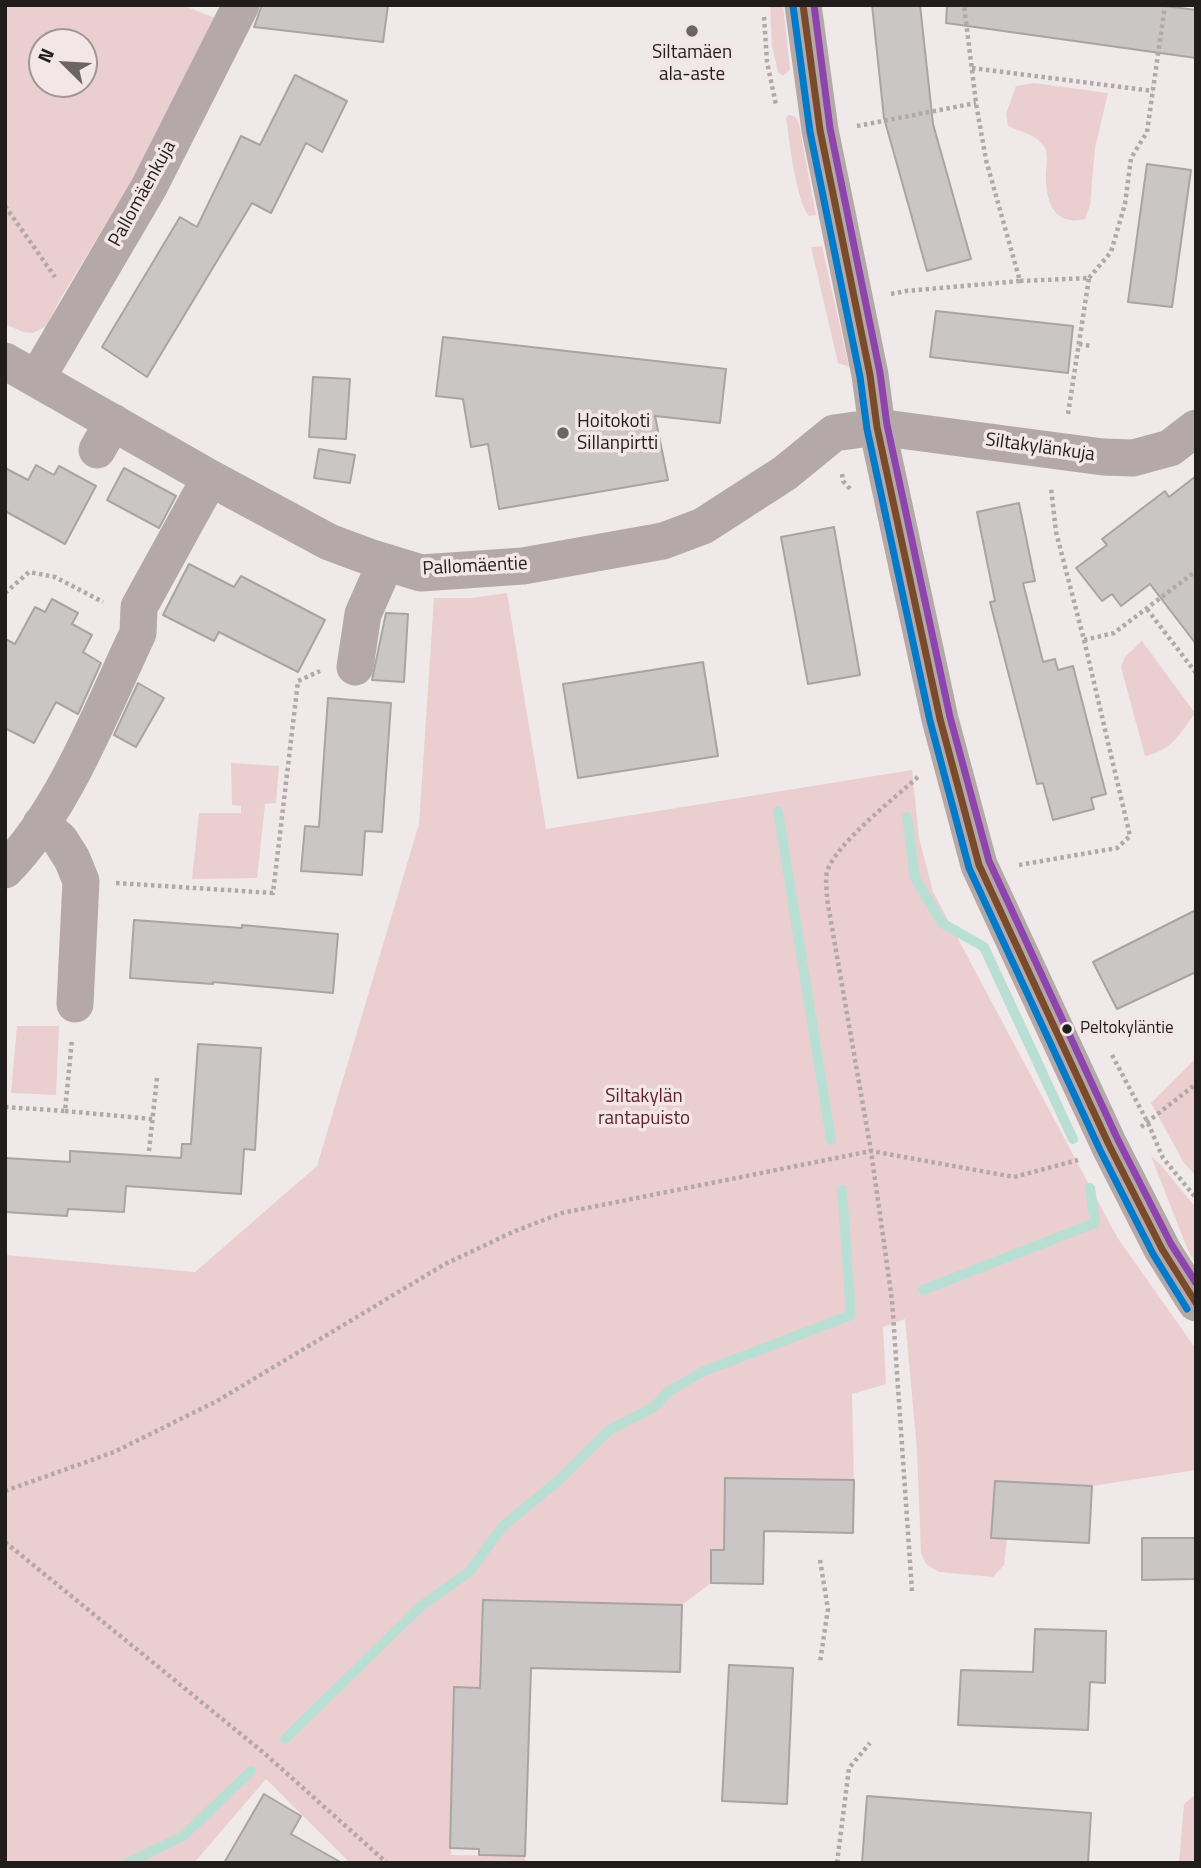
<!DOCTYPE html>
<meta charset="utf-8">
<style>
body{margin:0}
#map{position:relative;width:1201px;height:1868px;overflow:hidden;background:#efe9e9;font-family:"Titillium Web",sans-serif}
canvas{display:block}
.frame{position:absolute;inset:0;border:7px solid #221d1d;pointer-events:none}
.north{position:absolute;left:28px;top:28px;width:70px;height:70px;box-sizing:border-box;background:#f2e6e6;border:2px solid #9f9696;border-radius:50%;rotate:294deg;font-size:19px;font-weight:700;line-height:28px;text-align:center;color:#221d1d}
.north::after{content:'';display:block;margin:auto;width:24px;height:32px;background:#6a6464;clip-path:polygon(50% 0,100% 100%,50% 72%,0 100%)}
</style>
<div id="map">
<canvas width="1201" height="1868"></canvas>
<div class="frame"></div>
<div class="north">N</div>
</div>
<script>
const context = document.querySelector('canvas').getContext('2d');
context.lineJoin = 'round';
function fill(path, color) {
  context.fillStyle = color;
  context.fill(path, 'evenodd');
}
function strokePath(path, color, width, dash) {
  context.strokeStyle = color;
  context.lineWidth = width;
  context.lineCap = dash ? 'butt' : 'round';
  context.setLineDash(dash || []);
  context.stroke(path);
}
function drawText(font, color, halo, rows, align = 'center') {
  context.font = font + ' "Titillium Web",sans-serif';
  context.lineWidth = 7;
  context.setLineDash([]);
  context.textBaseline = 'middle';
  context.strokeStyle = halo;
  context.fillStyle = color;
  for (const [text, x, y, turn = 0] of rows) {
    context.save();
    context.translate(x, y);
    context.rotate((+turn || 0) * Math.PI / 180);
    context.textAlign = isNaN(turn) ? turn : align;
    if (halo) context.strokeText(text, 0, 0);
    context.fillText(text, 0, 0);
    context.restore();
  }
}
fill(new Path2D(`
 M5,5h177l33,13 -74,148 -82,135 -12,25 -14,7 -10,-1 -18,-8zM42,42h42v42h-42z
 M770,5h13l7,65 -7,6 -5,-4 -6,-26z
 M1034,83l74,10 -13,55 -5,57 -5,14c-28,7 -38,-13 -39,-38 -1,-10 3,-24 -1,-33 -7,-13 -23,-16 -37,-22l-2,-12 10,-28z
 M789,115l7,2 3,7 17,91 -7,1c-13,-14 -20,-78 -23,-99z
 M822,246l27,121 -11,-4 -27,-116z
 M507,593l39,236 366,-59 7,68 14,54 184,345 79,112v121l-104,16 -97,-5 -4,56 16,2 -3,26 -11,12 -54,-5 -13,-8 -5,-11 -4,-103 -12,-131 -22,8 3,57 -34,10 2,86 -129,-2 -1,72h-13v33l-29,22 -199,-5 -3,88h-26l-3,167 74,1v7h-175l-84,-84 -72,84h-189v-608l190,17 122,-106 102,-342 15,-226h37z
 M1142,641l53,72c-14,20 -24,38 -50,43l-24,-89 4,-10z
 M231,763l48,3 -3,37 -11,1 -8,74 -65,1 7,-66h42v-7l-9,-1z
 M17,1026h42l-3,69 -45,-2z
 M1196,1058v118l-12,-13 -33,-60z
 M1151,1156l10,9 35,43v57l-9,-17z
 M1196,1794v69h-17l5,-59z`), '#ebcfd0');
strokePath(new Path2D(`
 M778,811l53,329
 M907,817l8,61 27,45 42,24 89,192
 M923,1290l172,-67 -5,-35
 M285,1739l136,-133 48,-34 35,-47 54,-44 51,-51 45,-23 14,-15 34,-20 149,-57 -9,-125
 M128,1863l55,-27 68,-65`), '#b9dfd5', 10);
const building = new Path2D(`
 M262,5h126l-5,37 -129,-15z
 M872,5h48l13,119 38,135 -44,12 -43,-153z
 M947,5h211l38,5v48l-250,-35z
 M295,75l52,26 -25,51 -16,-9 -35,70 -19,-10 -105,174 -45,-30 78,-130 17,10 44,-91 19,9z
 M1147,164l44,6 -19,137 -44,-5z
 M936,311l137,15 -5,47 -138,-16z
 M443,337l283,32 -6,54 -65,-7 13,64 -169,29 -11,-65 -17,3 -8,-48 -27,-3z
 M313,377l37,2 -4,60 -37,-2z
 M319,449l36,6 -5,28 -36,-5z
 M36,465l18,10 5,-9 37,20 -31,58 -60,-33v-43l23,12z
 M124,468l52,28 -17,32 -52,-28z
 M1196,476v168l-46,-60 -29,22 -9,-12 -10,7 -26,-33 31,-23 -5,-6 63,-48 4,6z
 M1019,503l16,78 -12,2 20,79 12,-3 3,11 15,-4 33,128 -15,4 3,11 -41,11 -10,-37 -6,1 -47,-182 5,-1 -18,-89z
 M834,527l26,148 -52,9 -27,-147z
 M189,564l45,23 7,-11 84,44 -27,52 -79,-40 -5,9 -51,-26z
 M52,599l26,14 -6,11 20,11 -9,17 18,11 -23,51 -22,-12 -22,41 -29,-15v-89l10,5 20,-37 10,5z
 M386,613l22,1 -4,68 -32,-2z
 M703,662l15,94 -140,22 -15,-94z
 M138,683l26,15 -28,49 -22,-12z
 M328,698l63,5 -9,129 -17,-1 -3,44 -61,-4 4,-45 14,1z
 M1196,910v62l-79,37 -24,-47z
 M134,920l108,8v-3l96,9 -5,59 -120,-11v2l-83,-6z
 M198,1044l63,4 -6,102 -11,-1 -3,45 -115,-8 -2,26 -56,-3 -1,7 -62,-4v-54l65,4v-11l111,7 1,-14h9z
 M725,1478l129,2 -1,53 -89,-2 -1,53 -52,-1v-33h13z
 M995,1481l97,5 -3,57 -98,-5z
 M1142,1538h54v41l-54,1z
 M483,1600l199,5 -2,67 -149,-4 -6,188 -46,-1v-6l-29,-1 4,-161 26,1z
 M1035,1629l71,2 -1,52 -15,-1 -2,48 -130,-5 3,-55 72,2z
 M729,1665l64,3 -6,136 -65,-3z
 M264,1794l37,22 -10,18 51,29h-118z
 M867,1796l224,17 -3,50h-226z`);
fill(building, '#cbc6c6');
strokePath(building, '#a9a4a4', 2);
strokePath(new Path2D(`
 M764,17l3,45 9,43
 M972,68l181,23
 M857,126l119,-23
 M5,206l50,71
 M1089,278l22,-26 14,-48 6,-46 16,-26 18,-127
 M1020,281l69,-3 -21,136
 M891,294l15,-3 114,-10 -34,-121 -10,-57 -12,-98
 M1079,344l12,2
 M842,474l1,7 8,9
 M5,593l24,-21 26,5 48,25
 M1147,609l49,64
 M1084,640l30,-7 82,-62
 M1019,865l98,-17 13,-12 -46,-196 -28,-108 -5,-44
 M116,883l157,10 25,-212 22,-10
 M1112,1055l36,68 15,35 33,40
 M5,1107l60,4 7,-72
 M65,1111l87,8
 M1141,1127l55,-43
 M149,1151l8,-73
 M5,1491l109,-39 103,-51 228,-137 70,-33 47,-18 309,-62 143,26 64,-17
 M5,1542l259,211 123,110
 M820,1560l8,49 -8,53
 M912,1591l-20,-291 -21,-149 -44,-252c0,-9 -2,-19 0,-27 8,-28 69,-75 92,-96
 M837,1863l12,-95 21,-25`), '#b3a8a8', 4.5, [3.5, 3.5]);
strokePath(new Path2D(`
 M803,5l17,125 50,245 7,52 63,292 39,146 130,280 53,104 34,54
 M5,361l205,117 119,64 43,16 49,15 102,-7 140,-25 40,-15 82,-53 49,-40 43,-6 226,30 30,1 37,-10 26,-20
 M37,378l112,-191 92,-182
 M97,450l16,-28
 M355,667l8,-53 23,-52
 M41,824l19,16 12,19 9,22 -6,123
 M5,870c59,-60 97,-161 133,-237l1,-26 71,-129`), '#b5a8a8', 37);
strokePath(new Path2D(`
 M803,5l17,125 50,245 7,52 63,292 39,146 130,280 53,104 34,54`), '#7a4b2a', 7);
strokePath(new Path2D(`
 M793,6l17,126 50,245 7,52 63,292 39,147 131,282 53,104 34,55`), '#007ac9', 7);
strokePath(new Path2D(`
 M814,5l16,123 50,245 7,52 63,292 39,144 129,279 53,104 25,39`), '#8e44ad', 7);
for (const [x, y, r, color] of [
 [692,31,7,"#6a6464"],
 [563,433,7,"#6a6464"],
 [1067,1029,6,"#221d1d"]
]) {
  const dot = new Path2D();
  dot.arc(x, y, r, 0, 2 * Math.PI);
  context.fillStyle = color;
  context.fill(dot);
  strokePath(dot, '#f2e6e6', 2.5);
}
drawText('17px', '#221d1d', '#f2e6e6', [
 ["Peltokyläntie",1080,1029]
], 'left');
drawText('19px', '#221d1d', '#f2e6e6', [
 ["Siltamäen",692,53],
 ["ala-aste",692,75],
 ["Hoitokoti",577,422,"left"],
 ["Sillanpirtti",577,444,"left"]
]);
drawText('19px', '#221d1d', '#f2e6e6', [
 ["Pallomäenkuja",143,194,-61],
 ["Siltakylänkuja",1040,448,8],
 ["Pallomäentie",475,567,-3]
]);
drawText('19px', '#5f1f26', '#f2e6e6', [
 ["Siltakylän",644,1097],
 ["rantapuisto",644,1119]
]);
</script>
